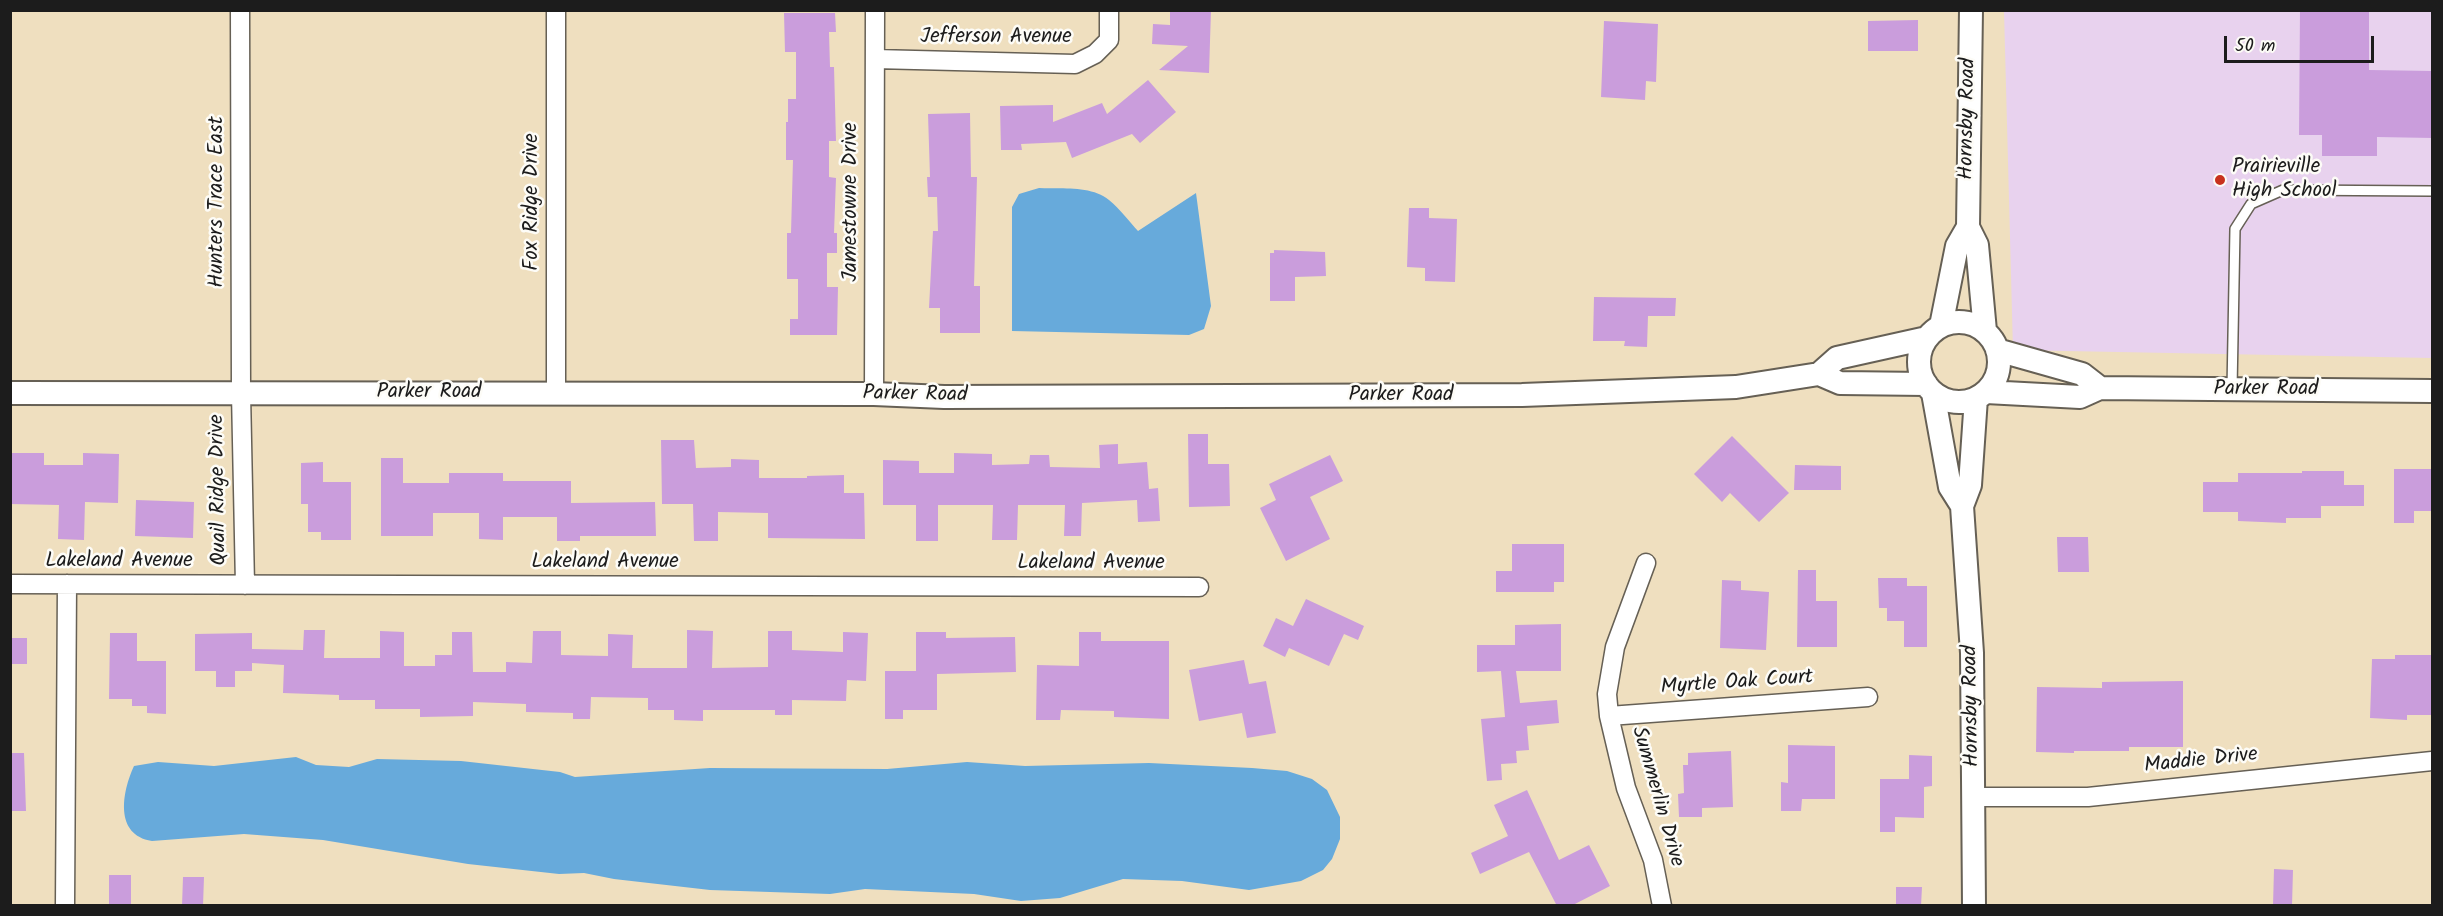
<!DOCTYPE html>
<style>
body{margin:0}
#map{position:relative;width:2443px;height:916px;overflow:hidden;background:#efdfbf;font-family:Kalam,sans-serif}
canvas{display:block}
.frame{position:absolute;inset:0;border:12px solid #1c1c1c;pointer-events:none}
.scale{position:absolute;left:2224px;top:36px;width:150px;height:27px;box-sizing:border-box;border:3px solid #1c1c1c;border-top:0;padding-left:8px;font-size:18px;line-height:21px;white-space:nowrap;color:#1c1c1c;-webkit-text-stroke:4px #fdfcf7;paint-order:stroke}
</style>
<div id="map">
<canvas width="2443" height="916"></canvas>
<div class="frame"></div>
<div class="scale">50 m</div>
</div>
<script>
const context = document.querySelector('canvas').getContext('2d');
context.lineJoin = 'round';
function fill(path, color) {
  context.fillStyle = color;
  context.fill(path, 'evenodd');
}
function strokePath(path, color, width, dash) {
  context.strokeStyle = color;
  context.lineWidth = width;
  context.lineCap = dash ? 'butt' : 'round';
  context.setLineDash(dash || []);
  context.stroke(path);
}
function drawText(font, color, halo, rows, align = 'center') {
  context.font = font + ' Kalam,sans-serif';
  context.lineWidth = 5;
  context.setLineDash([]);
  context.textBaseline = 'middle';
  context.strokeStyle = halo;
  context.fillStyle = color;
  for (const [text, x, y, turn = 0] of rows) {
    context.save();
    context.translate(x, y);
    context.rotate((+turn || 0) * Math.PI / 180);
    context.textAlign = isNaN(turn) ? turn : align;
    if (halo) context.strokeText(text, 0, 0);
    context.fillText(text, 0, 0);
    context.restore();
  }
}
fill(new Path2D(`
 M2004,11h428v347l-419,-8z`), '#e8d2ee');
fill(new Path2D(`
 M1039,188c21,1 52,-3 70,12 11,9 20,21 29,31l58,-38 15,113 -7,23 -15,6 -177,-4v-124l7,-13z
 M296,757l20,8 33,2 28,-8 84,2 99,11 15,5 135,-9 177,1 80,-7 58,4 124,-3 103,5 35,3 25,8 15,11 13,27v22l-8,20 -9,11 -22,11 -52,9 -67,-9 -59,-2 -63,19 -39,3 -47,-7 -109,-5 -35,5 -120,-4 -96,-11 -30,-6 -25,1 -91,-10 -145,-24 -79,-6 -92,7c-38,-6 -30,-49 -18,-75l24,-4 56,4z`), '#67aadb');
fill(new Path2D(`
 M1170,10h41l-2,63 -50,-3 29,-24 -36,-2 1,-20 17,1z
 M2300,10h69v60l64,1v67l-56,-1v19h-55v-21h-23z
 M784,13h51l1,19h-7l1,35h4l2,74h-7v36l7,1 -2,55h3v20h-10v34h11l-1,48h-47v-16h8v-40h-11v-46h4l2,-73h-7v-38h2v-23h8v-47h-11z
 M1918,20v31h-50v-30z
 M1604,21l54,3 -2,58 -10,-1 -1,19 -44,-3z
 M1148,80l28,32 -36,31 -8,-9 -60,24 -6,-16 -45,2 1,6h-21l-1,-44 53,-1v17l49,-19 5,11z
 M970,113l1,64h6l-3,109h6v47h-40v-25h-11l4,-77h5l-1,-34h-9l-1,-20h3l-2,-63z
 M1409,208h20v10l28,1 -2,63 -30,-1v-13l-18,-1z
 M1274,250l51,2 1,24 -31,1v24h-25v-48h4z
 M1594,297l82,1 -1,18h-27l-1,31 -23,-1 1,-5h-32z
 M1188,434h20v30h21l1,42 -41,1z
 M1732,436l57,57 -30,29 -29,-29 -8,9 -28,-28z
 M661,440h33l2,28 35,-1v-8l28,1v18h48v-2l37,-1v18h20l1,46 -97,-1v-25l-50,-1v29h-24l-1,-37h-31z
 M1118,444v20l29,-2 2,27 9,-1 2,33 -22,1 -1,-22 -55,3 -1,33h-17l1,-31h-47l-1,35h-25l1,-35h-55v36h-22v-36h-33v-45l36,1v12h35v-20l38,1v11l37,-1 1,-9h19l1,12 50,1 -1,-23z
 M10,453h34v12h39v-12l36,1 -1,49 -33,-1 -1,38 -26,-1 1,-34 -49,-1z
 M1330,455l13,26 -33,16 20,42 -44,22 -26,-53 16,-8 -7,-16z
 M381,458h22v25h46v-10h54v8h68v22l84,-1 1,34h-76v5h-23v-24h-54v23l-24,-1v-26h-46v23h-52z
 M323,462v20h28v58h-30v-8h-13v-28h-7v-41z
 M1795,465l46,1v24h-47z
 M2394,469h39v42h-19v12h-20z
 M2302,471h42v14h20v21h-43v12h-35v5l-48,-2v-9h-35v-30h35v-9h64z
 M136,500l58,2 -1,36 -58,-2z
 M2057,537h31l1,35h-31z
 M1512,544h52v38h-10v10h-58v-21h16z
 M1798,570h18v31h21v46h-40z
 M1878,578h29v8h20v61h-23v-26h-17v-13h-8z
 M1722,580l19,1v9l28,2 -3,58 -46,-2z
 M1306,599l58,27 -6,14 -14,-6 -15,32 -40,-18 -4,9 -22,-11 13,-28 17,8z
 M1561,624v47h-45l4,32 37,-3 2,23 -32,3 2,24 -13,1 1,12 -16,1 1,16 -15,1 -6,-62 24,-2 -4,-46 -24,1v-27h38v-20z
 M304,630h21l-1,28h56v-27l24,1v34h31v-11h17v-23h20l1,40h33v-10l26,1 1,-32h28v24l47,1v-22l25,1 -1,33h55v-38l26,1 -1,37 56,-1v-36h24v19l51,2v-20l25,1 -2,48 -19,-1 -1,21 -54,-1v15h-17v-5h-72v11l-29,-1v-10h-26v-12l-57,-1 -1,22h-17v-6l-47,-1v-8l-53,-2v14l-53,1v-8h-45v-9h-36v-5l-56,-2 1,-28 -32,-2v8h-17v16h-19v-16h-21v-37l57,-1v16l51,1z
 M916,632h30v6l69,-1 1,35 -79,2v36h-34v9h-18v-48h31z
 M1079,632h22v9h68v78l-55,-2v-6l-53,-1 -1,10h-24l1,-55 42,1z
 M110,633h27v28h29v53l-19,-1v-7h-15v-7h-23z
 M10,638h17v26h-17z
 M2395,655h38v60h-26v5l-37,-2 2,-59h23z
 M1244,660l5,24 17,-3 10,52 -29,5 -5,-25 -43,8 -10,-51z
 M2183,681v66h-54v4h-55v2l-38,-1 1,-65 65,1v-6z
 M1788,745l47,1v53h-33l-1,12h-20v-29l7,1z
 M1731,751l2,56 -31,1v9h-23l-1,-23 6,-1 -1,-28h5v-12z
 M10,753h14l2,58h-16z
 M1909,755l23,1v30l-8,1v31l-29,-1v15h-15v-53h29z
 M1527,790l32,70 30,-15 21,41 -39,20h-14l-28,-54 -49,22 -9,-21 37,-17 -14,-31z
 M2274,869l19,1 -1,36h-19z
 M109,875h22v31h-22z
 M183,877h21l-1,29h-21z
 M1896,887h26l-1,19h-25z`), '#ca9ddc');
const service = new Path2D(`
 M2232,389l3,-160 16,-25 32,-14 149,1`);
const minor = new Path2D(`
 M240,10l1,383 4,192
 M875,59l200,5 20,-10 14,-14v-30
 M556,394v-384
 M874,394l1,-384
 M1646,563l-31,84 -8,47 2,22 17,72 27,72 9,46
 M10,584l1189,3
 M1609,716l259,-19
 M1975,797h113l344,-36
 M65,906l2,-322`);
const tertiary = new Path2D(`
 M1971,10l-3,217 9,18 8,86
 M1919 362a40 40 0 1 1 80 0a40 40 0 1 1-80 0Z
 M1941,326l16,-80 11,-19
 M1997,350l85,24 18,14
 M1819,374l18,-16 90,-20
 M1986,392l94,5 20,-9 332,3
 M10,393l864,1 70,3 578,-2 214,-8 83,-13 21,9 86,1
 M1933,393l17,94 12,19
 M1974,906l-2,-253 -10,-147 8,-21 6,-87`);
strokePath(service, '#666055', 12);
strokePath(minor, '#666055', 21);
strokePath(tertiary, '#666055', 26);
strokePath(service, '#fff', 9);
strokePath(minor, '#fff', 18);
strokePath(tertiary, '#fff', 22);
for (const [x, y, r, color] of [
 [2220,180,6,"#c8321e"]
]) {
  const dot = new Path2D();
  dot.arc(x, y, r, 0, 2 * Math.PI);
  context.fillStyle = color;
  context.fill(dot);
  strokePath(dot, '#fdfcf7', 2);
}
drawText('21px', '#1c1c1c', '#fdfcf7', [
 ["Jefferson Avenue",996,38],
 ["Hornsby Road",1969,119,-89],
 ["Hunters Trace East",218,202,-90],
 ["Fox Ridge Drive",533,202,-90],
 ["Jamestowne Drive",852,202,-90],
 ["Parker Road",2266,390],
 ["Parker Road",429,393],
 ["Parker Road",915,396,1],
 ["Parker Road",1401,396],
 ["Quail Ridge Drive",220,490,-91],
 ["Lakeland Avenue",119,562],
 ["Lakeland Avenue",605,563],
 ["Lakeland Avenue",1091,564],
 ["Myrtle Oak Court",1737,684,-4],
 ["Hornsby Road",1973,706,-91],
 ["Maddie Drive",2201,762,-6],
 ["Summerlin Drive",1656,797,74]
]);
drawText('21px', '#1c1c1c', '#fdfcf7', [
 ["Prairieville",2232,168],
 ["High School",2232,192]
], 'left');
</script>
